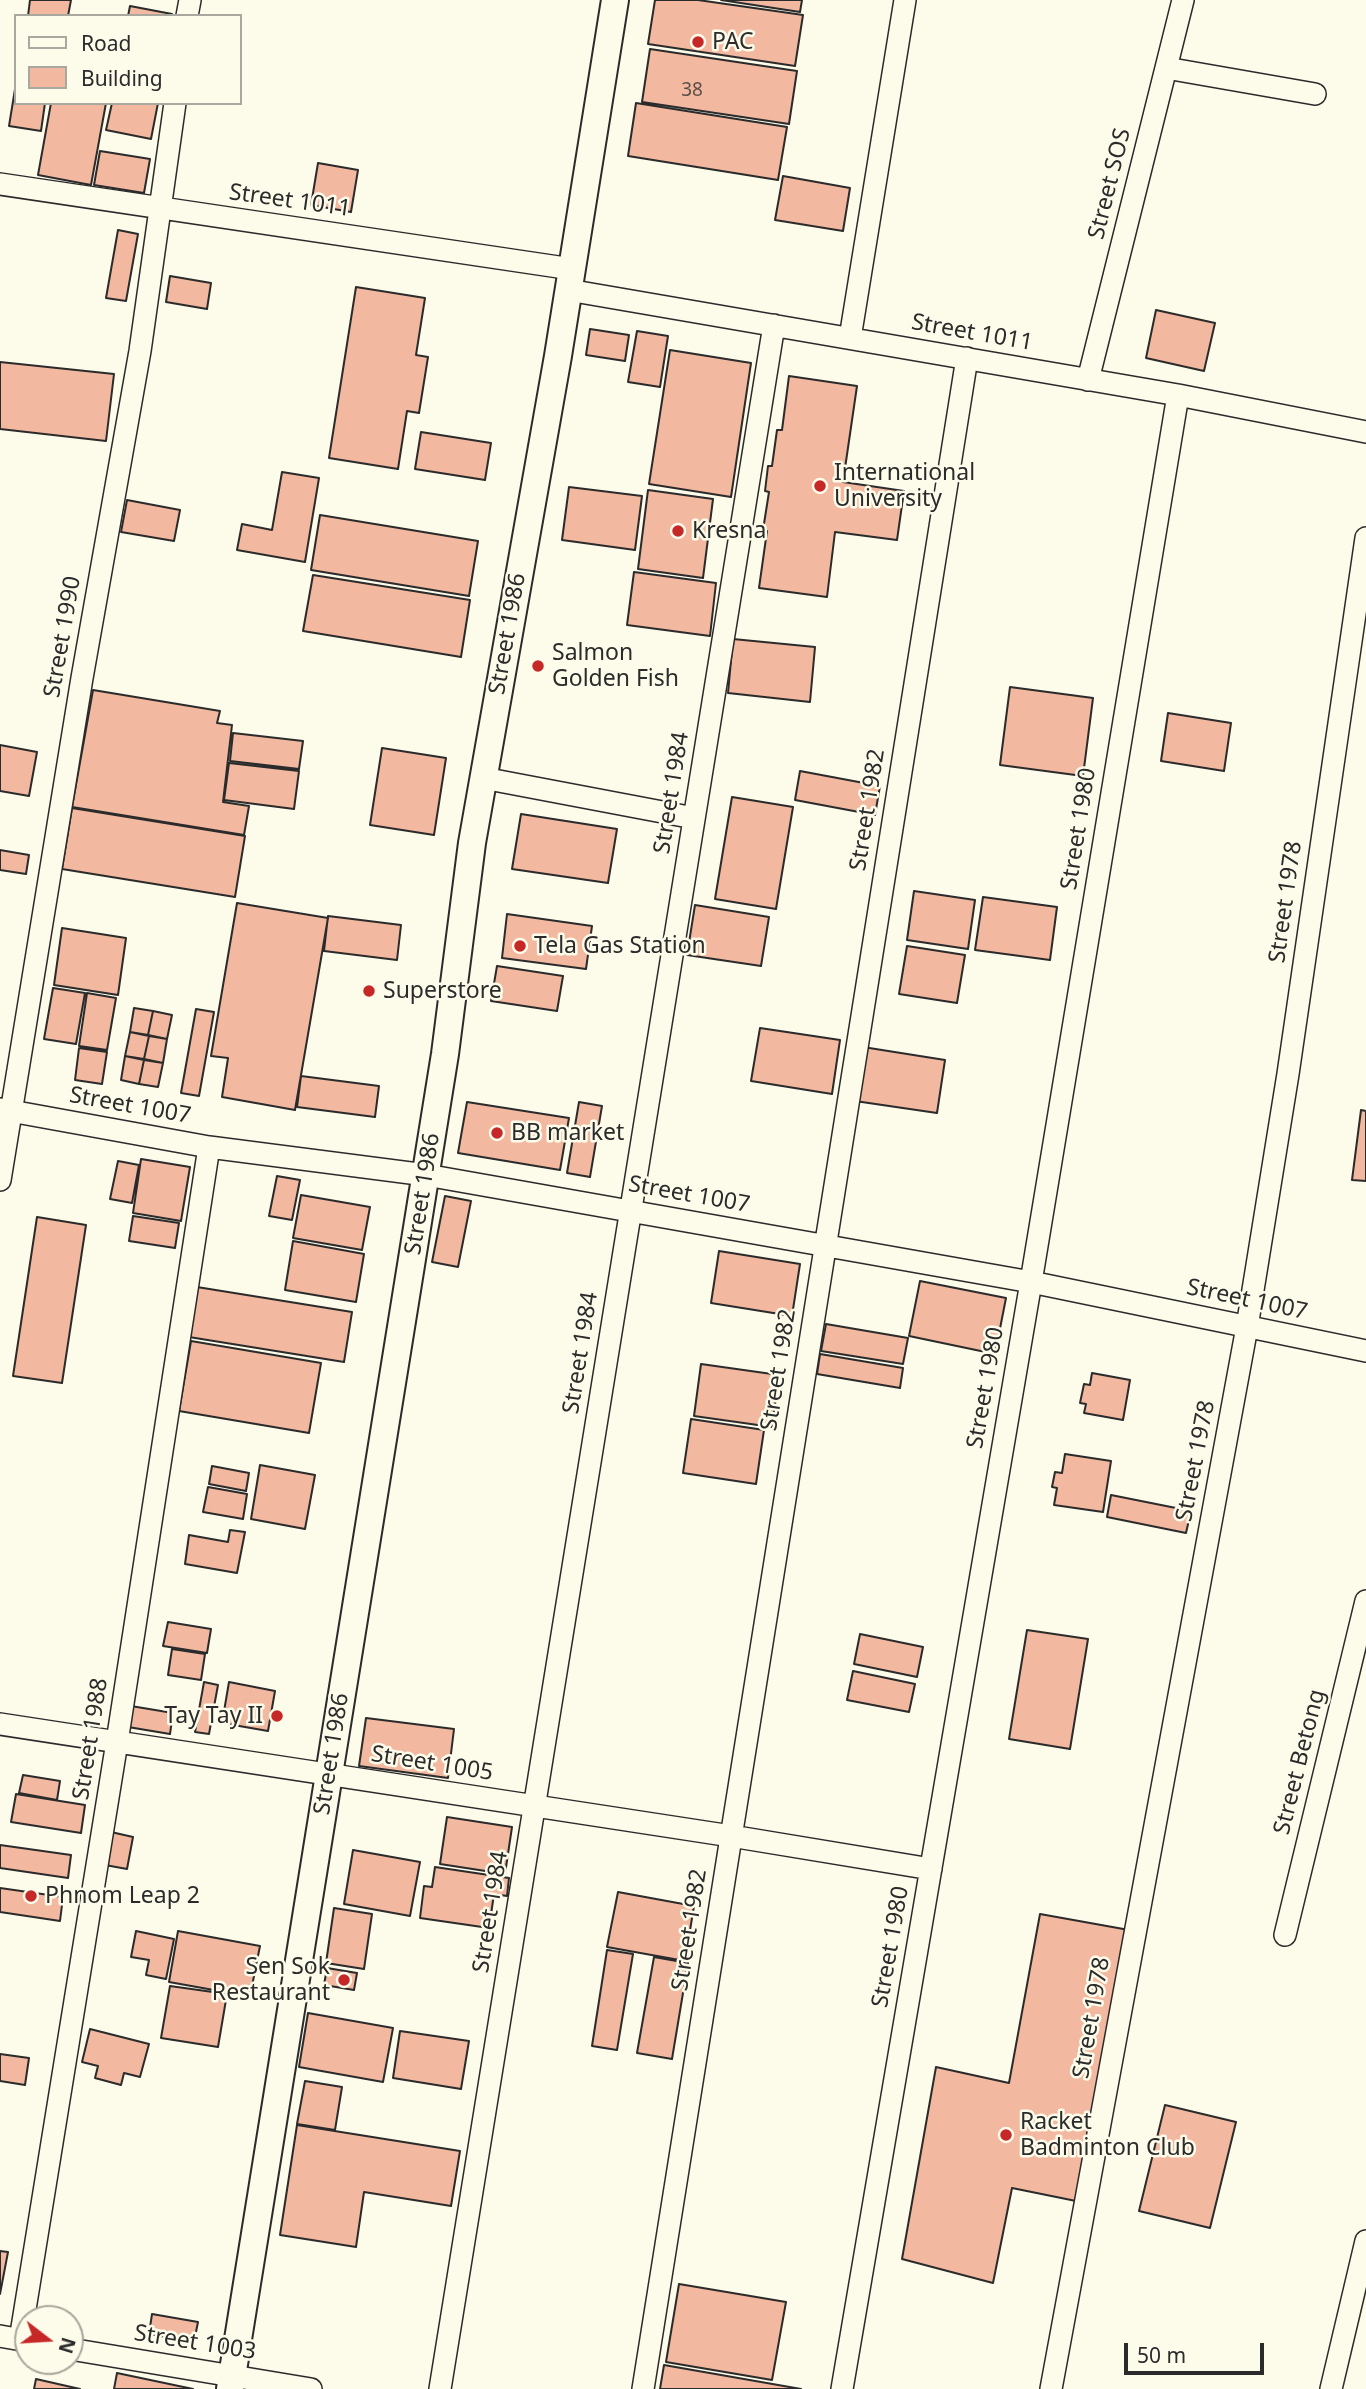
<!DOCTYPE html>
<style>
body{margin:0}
#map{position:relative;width:1366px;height:2389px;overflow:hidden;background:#fdfbea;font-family:"Noto Sans",sans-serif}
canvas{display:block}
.legend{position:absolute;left:14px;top:14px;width:228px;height:91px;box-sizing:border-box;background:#fdfbea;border:2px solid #a9a89e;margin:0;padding:9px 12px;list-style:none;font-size:21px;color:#2b2b2b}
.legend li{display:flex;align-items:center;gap:14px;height:35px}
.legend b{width:35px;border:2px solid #a9a89e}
.north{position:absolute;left:14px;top:2305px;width:70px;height:70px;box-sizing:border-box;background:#fdfbea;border:2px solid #a9a89e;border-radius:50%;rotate:107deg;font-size:19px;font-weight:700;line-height:28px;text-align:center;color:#2b2b2b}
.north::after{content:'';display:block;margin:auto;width:24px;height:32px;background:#c62828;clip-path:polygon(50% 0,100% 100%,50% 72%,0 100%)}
.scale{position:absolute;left:1124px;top:2343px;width:140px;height:32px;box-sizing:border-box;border:4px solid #2b2b2b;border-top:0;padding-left:9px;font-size:21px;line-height:24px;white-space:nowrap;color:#2b2b2b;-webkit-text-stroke:5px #fdfbea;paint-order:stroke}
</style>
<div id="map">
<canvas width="1366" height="2389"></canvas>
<ul class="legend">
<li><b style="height:9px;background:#fdfbea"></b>Road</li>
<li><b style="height:19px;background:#f2b8a0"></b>Building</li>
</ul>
<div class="north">N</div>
<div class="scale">50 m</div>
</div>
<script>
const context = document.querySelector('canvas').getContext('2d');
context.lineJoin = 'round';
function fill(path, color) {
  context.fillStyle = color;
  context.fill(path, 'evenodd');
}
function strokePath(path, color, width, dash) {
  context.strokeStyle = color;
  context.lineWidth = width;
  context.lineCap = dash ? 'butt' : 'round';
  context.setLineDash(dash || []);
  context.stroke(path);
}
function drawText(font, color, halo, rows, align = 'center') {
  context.font = font + ' "Noto Sans",sans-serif';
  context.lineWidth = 5;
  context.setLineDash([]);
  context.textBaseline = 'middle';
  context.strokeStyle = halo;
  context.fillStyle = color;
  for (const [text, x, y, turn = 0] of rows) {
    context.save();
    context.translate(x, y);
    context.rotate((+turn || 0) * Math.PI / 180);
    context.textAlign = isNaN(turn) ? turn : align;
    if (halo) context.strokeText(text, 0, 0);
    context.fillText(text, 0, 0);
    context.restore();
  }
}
const building = new Path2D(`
 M30,0h41l-3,16h-40z
 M655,0h43l105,15 -8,51 -147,-22z
 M721,0h81l-2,12z
 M130,6l42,8v2h-44z
 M650,49l147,22 -8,53 -147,-22z
 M16,83v20h29l-4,28 -32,-5z
 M51,103h55l-15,82 -53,-10z
 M112,103h46l-7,36 -45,-9z
 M636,103l151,24 -9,53 -150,-24z
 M100,151l50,8 -6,34 -50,-8z
 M318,163l40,7 -7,42 -40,-7z
 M783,176l67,12 -7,43 -68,-11z
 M118,230l20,4 -12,67 -20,-3z
 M170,276l41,7 -4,26 -41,-7z
 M356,287l69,11 -9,57 12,2 -9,56 -12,-2 -9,58 -69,-11z
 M1156,310l59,13 -11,48 -58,-13z
 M590,329l39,6 -4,26 -39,-6z
 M637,331l31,5 -8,51 -32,-5z
 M670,350l81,13 -20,134 -82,-13z
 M0,362l114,12 -8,67 -106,-12z
 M789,376l68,10 -14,96 61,9 -7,49 -62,-8 -8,65 -68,-9 8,-57 -4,-1 6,-38 -4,-1 3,-25h4l5,-36h5z
 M421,432l70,11 -6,37 -70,-11z
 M282,472l37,6 -14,84 -68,-12 5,-26 30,6z
 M569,487l73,9 -7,54 -73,-10z
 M648,490l65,9 -10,79 -65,-9z
 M127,500l53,10 -6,31 -53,-9z
 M320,515l158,26 -9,55 -158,-26z
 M634,572l82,11 -6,53 -83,-11z
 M313,575l157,25 -9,57 -158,-26z
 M733,639l82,8 -5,55 -82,-9z
 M1010,687l83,11 -10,78 -83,-11z
 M93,690l127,21 -3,12 15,2 -9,77 26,4 -5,29 -172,-28z
 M1168,713l63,10 -7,48 -63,-10z
 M233,733l70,8 -4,28 -69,-8z
 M0,745l37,7 -8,44 -29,-5z
 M382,748l64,10 -12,77 -64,-10z
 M229,763l70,8 -5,38 -70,-9z
 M800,771l80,15 -5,29 -80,-15z
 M732,797l61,10 -17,102 -61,-10z
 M72,808l173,28 -10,61 -173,-28z
 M521,814l96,15 -9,54 -96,-14z
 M0,850l29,5 -3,19 -26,-4z
 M914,891l61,9 -7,49 -61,-9z
 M983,897l74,10 -7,53 -75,-10z
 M237,903l91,15 -33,192 -73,-13 6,-39 -17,-2z
 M695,905l74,12 -8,49 -74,-11z
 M507,914l85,12 -6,43 -84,-11z
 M328,916l73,9 -4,35 -73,-9z
 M62,928l64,10 -8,57 -64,-10z
 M907,946l58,9 -8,48 -58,-9z
 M497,966l66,10 -6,35 -66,-10z
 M53,988l32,5 -9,51 -32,-5z
 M87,993l29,5 -9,52 -28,-4z
 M134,1008l19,3 -5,24 -18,-3z
 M196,1009l18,3 -15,84 -18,-3z
 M153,1011l19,4 -5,24 -19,-4z
 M760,1028l80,12 -8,54 -81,-13z
 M130,1032l19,4 -5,23 -19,-3z
 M149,1036l18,3 -4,24 -19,-4z
 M863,1047l82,13 -8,53 -82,-12z
 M79,1048l28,4 -5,32 -27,-4z
 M125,1056l19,4 -5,24 -18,-4z
 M144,1060l19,3 -5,24 -19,-3z
 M301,1076l78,10 -4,31 -78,-10z
 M467,1102l102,16 -9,52 -102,-17z
 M579,1102l23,4 -12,71 -23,-4z
 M1361,1110l5,1v70l-14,-1z
 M141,1159l49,8 -9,54 -48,-8z
 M118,1161l21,4 -7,38 -22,-4z
 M277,1176l23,4 -8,40 -23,-4z
 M301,1195l69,12 -8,43 -69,-12z
 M445,1196l26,5 -13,66 -26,-5z
 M133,1216l46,7 -4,25 -46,-7z
 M37,1217l49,8 -24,158 -49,-7z
 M293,1241l71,13 -8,48 -71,-12z
 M719,1251l81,13 -8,52 -81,-13z
 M920,1281l86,17 -11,56 -86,-18z
 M197,1287l155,25 -8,50 -155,-25z
 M826,1324l82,14 -5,26 -82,-13z
 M191,1341l130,22 -12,70 -130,-22z
 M820,1354l83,14 -3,20 -83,-14z
 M701,1364l78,11 -7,52 -78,-11z
 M1092,1373l38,7 -7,40 -39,-7 2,-9 -6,-1 4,-19 6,1z
 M691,1419l73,11 -8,54 -73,-11z
 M1065,1454l46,7 -8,51 -49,-7 3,-17 -5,-1 3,-15 7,1z
 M260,1465l55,10 -10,54 -54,-10z
 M212,1466l37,7 -3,18 -37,-7z
 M208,1487l39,7 -4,25 -40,-7z
 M1111,1495l80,16 -5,22 -79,-16z
 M230,1530l15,2 -8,41 -52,-9 4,-29 39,7z
 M168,1622l43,7 -4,24 -44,-7z
 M1027,1630l61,9 -18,110 -61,-10z
 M860,1634l63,13 -6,30 -63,-13z
 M172,1649l33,5 -4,26 -33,-5z
 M853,1671l62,13 -6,28 -62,-12z
 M204,1682l14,3 -9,49 -14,-2z
 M229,1682l46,9 -7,40 -46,-8z
 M131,1706l42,7 -3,21 -42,-7z
 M366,1718l88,11 -6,49 -89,-12z
 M23,1775l37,6 -3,19 -38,-7z
 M16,1794l69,11 -4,28 -70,-11z
 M447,1817l65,10 -7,47 -65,-10z
 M111,1832l22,5 -6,32 -22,-4z
 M0,1845l71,10 -3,23 -68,-10z
 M353,1850l67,12 -10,54 -66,-12z
 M435,1867l74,11 -2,18 -13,-2 -5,34 -69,-10 4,-32 8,1z
 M0,1888l63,9 -3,24 -60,-9z
 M618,1892l76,14 -9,55 -78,-14z
 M334,1908l38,6 -8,55 -38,-6z
 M1040,1914l89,16 -53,271 -64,-13 -19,95 -91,-24 34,-192 73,16z
 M136,1931l38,8 -8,40 -20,-4 3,-15 -18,-3z
 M178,1931l82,15 -9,45 -14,-2 -1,5 -67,-12z
 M607,1950l26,4 -16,96 -25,-4z
 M654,1957l34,6 -16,96 -35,-6z
 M327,1968l30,5 -3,17 -30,-5z
 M170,1986l57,8 -9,53 -57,-9z
 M308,2013l85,15 -10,54 -84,-15z
 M90,2029l59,15 -9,33 -16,-4 -3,12 -26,-7 3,-12 -16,-4z
 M400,2031l69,10 -8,48 -68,-11z
 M0,2054l29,4 -4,27 -25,-4z
 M305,2081l37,6 -7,43 -38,-6z
 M1165,2105l71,17 -26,106 -71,-17z
 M297,2125l163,26 -9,55 -87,-14 -8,55 -76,-12z
 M0,2251l8,1 -8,42z
 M679,2284l107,18 -14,78 -106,-18z
 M152,2314l46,8 -4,20 -45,-8z
 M664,2365l137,24h-141z
 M117,2373l76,16h-79z
 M36,2379l44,10h-46z`);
fill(building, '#f2b8a0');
strokePath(building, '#2b2b2b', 2);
const minor = new Path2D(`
 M187,16l3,-16
 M1166,68l149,26
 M0,184l572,85
 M568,290l610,105 188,37
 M850,338l55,-338
 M1088,380l95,-380
 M483,778l211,40
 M0,1109l209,38 217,28 605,107 335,69
 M0,1180l82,-502 58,-327 35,-248
 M0,1724l731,112 200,33
 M1285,1935l81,-334
 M0,2336l28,5
 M20,2340l97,-598 92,-595
 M70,2349l241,40
 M440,2389l334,-2064
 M643,2389l324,-2031
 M842,2389l189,-1107 147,-887
 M1051,2389l196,-1062 41,-253 78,-536
 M1331,2389l35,-148`);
const major = new Path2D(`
 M230,2389l215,-1335 27,-211 86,-487 57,-356`);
strokePath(minor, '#2b2b2b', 24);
strokePath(major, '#2b2b2b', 30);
strokePath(minor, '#fdfbea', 21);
strokePath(major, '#fdfbea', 26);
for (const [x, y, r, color] of [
 [698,42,7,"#c62828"],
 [820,486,7,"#c62828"],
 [678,531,7,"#c62828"],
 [538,666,7,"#c62828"],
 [520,946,7,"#c62828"],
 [369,991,7,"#c62828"],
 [497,1133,7,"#c62828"],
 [277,1716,7,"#c62828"],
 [31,1896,7,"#c62828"],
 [344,1980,7,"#c62828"],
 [1006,2135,7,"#c62828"]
]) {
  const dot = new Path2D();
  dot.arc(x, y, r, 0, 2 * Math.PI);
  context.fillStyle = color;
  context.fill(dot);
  strokePath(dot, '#fdfbea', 2.5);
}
drawText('19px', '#5d4e48', null, [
 ["38",692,91]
]);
drawText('23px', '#2b2b2b', '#fdfbea', [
 ["PAC",712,42],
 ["International",834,473],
 ["University",834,499],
 ["Kresna",692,531],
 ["Salmon",552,653],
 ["Golden Fish",552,679],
 ["Tela Gas Station",534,946],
 ["Superstore",383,991],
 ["BB market",511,1133],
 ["Tay Tay II",263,1716,"right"],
 ["Phnom Leap 2",45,1896],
 ["Sen Sok",330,1967,"right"],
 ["Restaurant",330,1993,"right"],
 ["Racket",1020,2122],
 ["Badminton Club",1020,2148]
], 'left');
drawText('23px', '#2b2b2b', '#fdfbea', [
 ["Street SOS",1110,184,-76],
 ["Street 1011",290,201,8],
 ["Street 1011",972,333,10],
 ["Street 1986",508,634,-80],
 ["Street 1990",63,637,-80],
 ["Street 1984",672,793,-81],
 ["Street 1982",868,810,-81],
 ["Street 1980",1079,829,-81],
 ["Street 1978",1286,902,-82],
 ["Street 1007",130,1106,10],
 ["Street 1986",423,1194,-81],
 ["Street 1007",689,1195,10],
 ["Street 1007",1247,1300,12],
 ["Street 1984",581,1353,-81],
 ["Street 1982",779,1370,-81],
 ["Street 1980",986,1388,-80],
 ["Street 1978",1196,1461,-79],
 ["Street 1988",91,1739,-81],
 ["Street 1986",332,1754,-81],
 ["Street Betong",1300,1762,-76],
 ["Street 1005",432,1764,9],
 ["Street 1984",491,1912,-81],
 ["Street 1982",690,1930,-81],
 ["Street 1980",891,1947,-80],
 ["Street 1978",1092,2018,-80],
 ["Street 1003",195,2343,9]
]);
</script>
